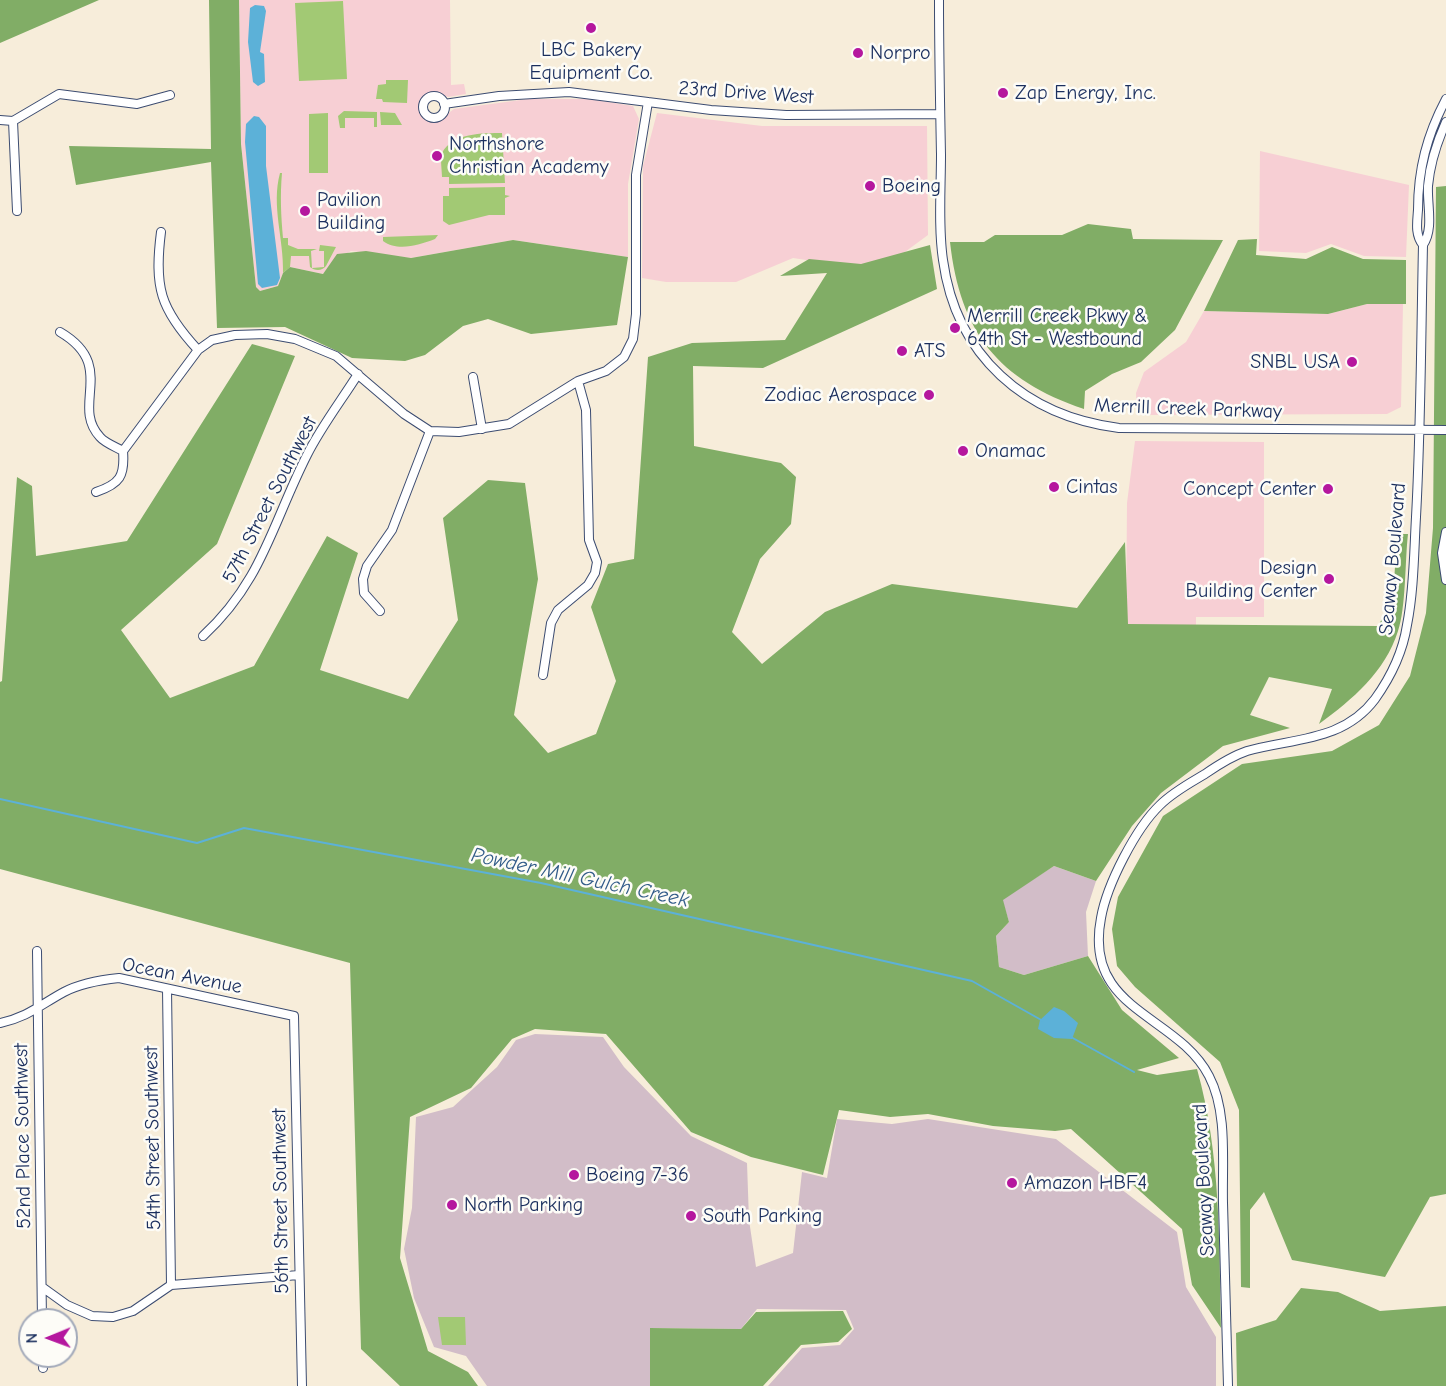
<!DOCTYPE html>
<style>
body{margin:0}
#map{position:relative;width:1446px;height:1386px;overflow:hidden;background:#f7edda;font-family:"Comic Neue",sans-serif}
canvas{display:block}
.north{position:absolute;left:18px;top:1308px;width:60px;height:60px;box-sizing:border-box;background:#fdfcf7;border:2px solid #a3aaba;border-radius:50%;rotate:269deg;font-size:16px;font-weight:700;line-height:24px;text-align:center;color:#1b2f5e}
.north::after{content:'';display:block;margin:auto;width:21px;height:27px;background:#b5179e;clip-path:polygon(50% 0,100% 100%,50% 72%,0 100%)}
</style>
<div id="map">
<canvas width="1446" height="1386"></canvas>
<div class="north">N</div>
</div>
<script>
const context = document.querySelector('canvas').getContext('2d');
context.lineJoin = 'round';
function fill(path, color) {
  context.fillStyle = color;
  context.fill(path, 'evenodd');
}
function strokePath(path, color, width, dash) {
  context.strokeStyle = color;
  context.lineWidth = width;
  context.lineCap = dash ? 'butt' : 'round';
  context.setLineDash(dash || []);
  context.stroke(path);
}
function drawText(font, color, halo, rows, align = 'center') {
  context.font = font + ' "Comic Neue",sans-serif';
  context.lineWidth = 5;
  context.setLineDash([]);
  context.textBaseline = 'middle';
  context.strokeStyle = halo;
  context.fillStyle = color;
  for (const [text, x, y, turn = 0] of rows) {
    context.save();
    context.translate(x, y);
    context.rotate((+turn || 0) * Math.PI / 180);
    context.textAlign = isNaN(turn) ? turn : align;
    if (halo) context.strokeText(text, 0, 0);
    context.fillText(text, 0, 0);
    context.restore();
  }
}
fill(new Path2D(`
 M239,0h211l1,85 13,-1 2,10 -18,3 -13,-4 -9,2 -6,8v6l9,11h10l15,-11 74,-10h61l44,7 6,13 -11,65v73l-115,-17 -102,18 -60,-7 -19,12 -9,11 -33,-7 -7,6 -5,13 -18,5 -4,-4 -15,-143z
 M657,113l105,13h165l1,109 -49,36 -86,-13 -57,24h-70l-24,-4 1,-112z
 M1260,151l149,34 -3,72 -42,-1 -33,-12 -25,9 -47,-2z
 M1367,304h36l-2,103 -14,7 -250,1 -1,-22 8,-21 42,-30 18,-31 124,3z
 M1135,441l129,1v175h-68v8h-70l1,-122z`), '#f7cfd4');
fill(new Path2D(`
 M1054,866l42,15 -10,31 2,44 -64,19 -25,-8 -3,-31 13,-14 -7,-23z
 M535,1034l68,3 21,30 67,69 56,27 2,57 7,47 37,-14 9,-81 25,6 10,-59 55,5 36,-5 128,20 121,93 9,55 30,50v49h-448l34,-38 38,-3 14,-16 -8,-19 -89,-1 -16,20 -91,-1v58h-163l-21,-30 -32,-9 -20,-49 -10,-49 8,-41 4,-91 37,-10 44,-40 19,-27z`), '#d2bdc8');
fill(new Path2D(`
 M343,1l4,78 -48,2 -4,-78z
 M386,80h22l-1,23 -24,-1 -1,-3h-6l2,-14 8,-1z
 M344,111l33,1v15h-3v-9h-29v10h-5l-2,-12z
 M380,112l15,1 7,12h-21z
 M328,113v60h-19v-59z
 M502,133l3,50 -56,1v-7h-7c0,-6 -2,-18 0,-24 10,-20 41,-20 60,-20z
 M280,173h2c-2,23 -1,42 1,65h5v7l10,4h19l-6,2 1,17 12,-1v-16h-5l1,-6 16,2 -10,19c-4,5 -11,5 -16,1l-1,-11h-18l-1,11 -7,6c1,-34 -12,-67 -3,-100z
 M505,187v8l5,1 -5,2v17h-16l-40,10 -6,-4v-25h6v-8z
 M438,235l-3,4c-16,6 -37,13 -52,2v-4z
 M438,1317h27l1,28h-24z`), '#a2c974');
fill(new Path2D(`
 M0,0h99l-99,43z
 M209,0h30l2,144 15,143 4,4 18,-5 5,-13 7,-6 33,7 14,-20 29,-3 45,7 102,-18 115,17 -11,68 -86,9 -43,-15 -25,7 -38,29 -20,6 -53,-3 -67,-31 -68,1 -6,-166 -135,23 -7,-39 142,3z
 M1446,186v1008l-16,3 -45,80 -93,-17 -28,-68 -14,18v78l-9,-1 -2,-177 -19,-48 -85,-75 -18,-21 -5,-37 6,-32 45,-81 79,-52 90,-13 47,-26 31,-49 16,-63 7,-85 3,-341z
 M1088,224l43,5 2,10 90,1 -48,90 -34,32 -29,12 -27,17 -1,18c-86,-29 -124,-77 -134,-167h34l11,-7h67z
 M1257,239l-1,16 50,4 26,-12 31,12 43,1v44h-39l-39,10 -124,-3 34,-71z
 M930,245l7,44 -174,79 -70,-2 1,80 87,17 15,14 -5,47 -31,35 -28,73 30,32 63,-52 67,-28 185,24 48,-66 3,82 250,2 15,-27 4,-65h11c-3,25 -2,75 -10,97 -13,41 -45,68 -79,93l13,-35 -63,-12 -19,38 40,13 -67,18 -62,47 -29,33 -36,55 -42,-15 -51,34 6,22 -13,14 3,31 25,8 64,-19 34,54 57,48 -42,12 20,5 40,-6c24,85 22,173 24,259l-29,-43 -10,-56 -111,-100 -16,2 -62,-5 -65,-12 -38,3 -51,-7 -16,65 -72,-18 -60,-25 -85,-98 -71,-5 -23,10 -41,49 -61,29 -10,141 28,93 40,21 10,14h-78l-39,-37 -11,-386 -350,-94v-187l2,-1 15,-204 15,9 4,70 91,-15 125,-197 43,12 -78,188 -96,86 49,68 84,-32 73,-130 31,17 -38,117 88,29 50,-79 -15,-102 45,-38 37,3 13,96 -24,136 34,38 48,-19 20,-53 -25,-74 17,-43 26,-5 14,-202 44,-14 93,-3 42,-67 -47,3 29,-17 52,5z
 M1301,1288l37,4 42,19 66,-5v80h-209l-1,-53 40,-13z
 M843,1311l9,18 -14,13 -37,3 -38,41h-113v-58l91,1 15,-17z`), '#81ad66');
fill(new Path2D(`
 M255,5l9,1 2,5 -6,41 4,2 1,28 -7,4 -5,-4 -5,-40 2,-34z
 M254,116l5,1 7,9v40l14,112 -3,7 -15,3 -4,-4 -13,-142 1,-18z
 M1054,1007l10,4 14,12 -6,16 -18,-1 -16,-9 2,-9z`), '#5cb1d8');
strokePath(new Path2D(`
 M0,799l197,44 47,-15 297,55 431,98 71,40
 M1071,1037l63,35`), '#5cb1d8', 2);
const minor = new Path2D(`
 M939,0c0,52 1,103 2,155 0,34 -3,71 2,105 13,96 82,156 176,168l327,2
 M423 107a11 11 0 1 1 22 0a11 11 0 1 1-22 0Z
 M444,104l55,-8 70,-4 142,18 75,5 154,-1
 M0,120l13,1 46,-27 78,10 33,-9
 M13,121l4,90
 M161,232c-7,55 -1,77 37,118
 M1423,245c-8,-10 -6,-22 -5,-35 0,-41 9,-75 28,-111
 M60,332c58,34 10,73 40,105 5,6 16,10 23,14
 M473,377l9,52
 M123,451l75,-101 14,-10 23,-5 32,-1 28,5 41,17 68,58 26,17 29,1 50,-8 69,-43 28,-10 18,-14 9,-18 3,-25v-139l12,-73
 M96,492c24,-8 29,-16 27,-41
 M1446,532l-4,21 4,27
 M380,611l-16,-18 -1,-14 4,-13 25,-36 38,-99
 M203,636c59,-54 69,-112 104,-181 14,-28 34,-54 51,-81
 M543,675l8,-52 7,-13 30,-25 7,-12 2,-11 -8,-22 -3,-130 -8,-29
 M37,951l5,369
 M167,989l4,296
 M0,1023c28,-6 40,-18 64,-31 17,-9 36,-12 55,-14l175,38 8,370
 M42,1287l25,18 25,11 21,1 20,-6 38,-26 128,-10
 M43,1356v12
 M1228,1386c-2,-61 -3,-122 -5,-183 -1,-40 5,-91 -14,-127 -32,-62 -126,-65 -108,-158 6,-34 35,-90 59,-113 13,-13 30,-22 45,-31 13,-9 27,-18 42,-23 45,-13 96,-9 128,-52 15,-21 28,-48 32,-74 7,-35 7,-73 9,-108 5,-91 5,-181 7,-272 11,-16 4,-40 5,-59 2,-22 9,-44 18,-64`);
strokePath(minor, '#3c4c71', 10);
strokePath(minor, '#fff', 8);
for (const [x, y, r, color] of [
 [591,28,6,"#b5179e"],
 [858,53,6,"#b5179e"],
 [1003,93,6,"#b5179e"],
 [437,156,6,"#b5179e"],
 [870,186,6,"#b5179e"],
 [305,211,6,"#b5179e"],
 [955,328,6,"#b5179e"],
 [902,351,6,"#b5179e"],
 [1352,362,6,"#b5179e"],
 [929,395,6,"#b5179e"],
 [963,451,6,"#b5179e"],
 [1054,487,6,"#b5179e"],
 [1328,489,6,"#b5179e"],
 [1329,579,6,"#b5179e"],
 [574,1175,6,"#b5179e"],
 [1012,1183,6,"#b5179e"],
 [452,1205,6,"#b5179e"],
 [691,1216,6,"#b5179e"]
]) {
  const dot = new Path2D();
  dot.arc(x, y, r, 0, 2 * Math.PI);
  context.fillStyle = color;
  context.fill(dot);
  strokePath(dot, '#fdfcf7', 2);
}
drawText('20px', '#1b2f5e', '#fdfcf7', [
 ["LBC Bakery",591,50,"center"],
 ["Equipment Co.",591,73,"center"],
 ["Norpro",870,53],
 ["Zap Energy, Inc.",1015,93],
 ["Northshore",449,144],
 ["Christian Academy",449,167],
 ["Boeing",882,186],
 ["Pavilion",317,200],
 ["Building",317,223],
 ["Merrill Creek Pkwy &",967,316],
 ["64th St - Westbound",967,339],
 ["ATS",914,351],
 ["SNBL USA",1340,362,"right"],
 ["Zodiac Aerospace",917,395,"right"],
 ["Onamac",975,451],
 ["Cintas",1066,487],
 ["Concept Center",1316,489,"right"],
 ["Design",1317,568,"right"],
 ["Building Center",1317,591,"right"],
 ["Boeing 7-36",586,1175],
 ["Amazon HBF4",1024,1183],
 ["North Parking",464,1205],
 ["South Parking",703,1216]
], 'left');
drawText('20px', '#1b2f5e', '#fdfcf7', [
 ["23rd Drive West",746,93,4],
 ["Merrill Creek Parkway",1188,409,2],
 ["57th Street Southwest",270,500,-63],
 ["Seaway Boulevard",1393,559,-85],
 ["Ocean Avenue",182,976,11],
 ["52nd Place Southwest",23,1136,-91],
 ["54th Street Southwest",153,1138,-91],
 ["Seaway Boulevard",1204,1180,-93],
 ["56th Street Southwest",281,1201,-91]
]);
drawText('italic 21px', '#325c89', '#fdfcf7', [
 ["Powder Mill Gulch Creek",580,878,12]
]);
</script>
